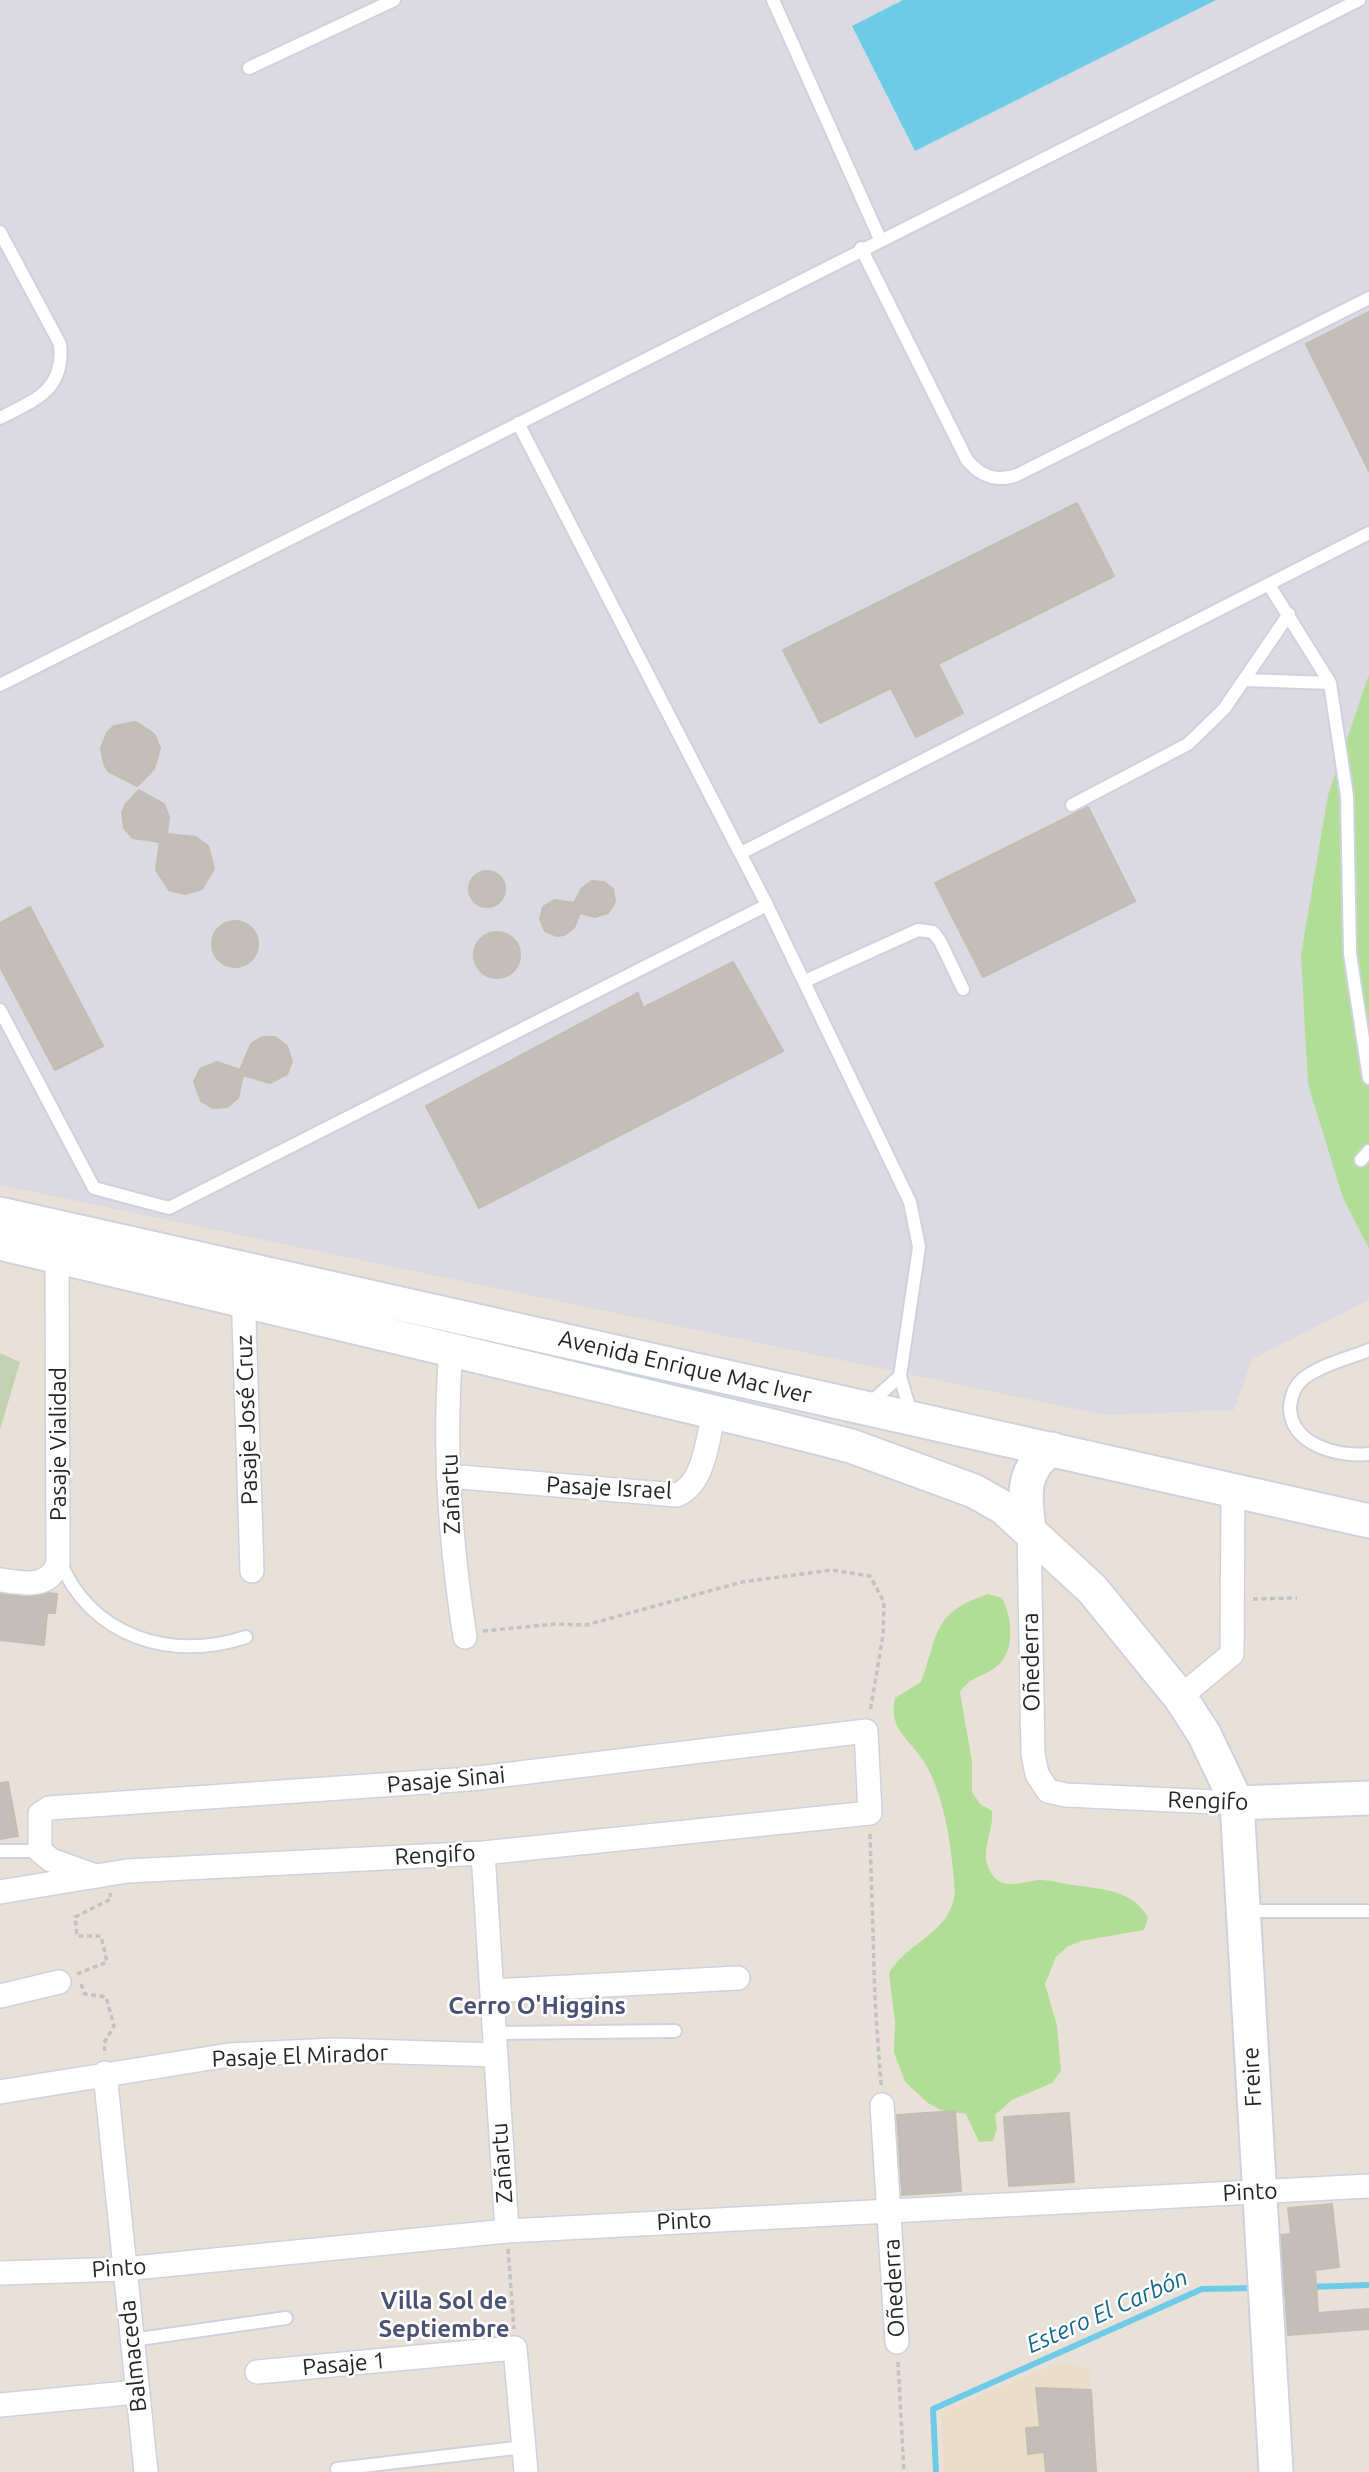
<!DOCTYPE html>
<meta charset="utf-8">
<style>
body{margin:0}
canvas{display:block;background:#e9e1d8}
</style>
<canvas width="1369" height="2472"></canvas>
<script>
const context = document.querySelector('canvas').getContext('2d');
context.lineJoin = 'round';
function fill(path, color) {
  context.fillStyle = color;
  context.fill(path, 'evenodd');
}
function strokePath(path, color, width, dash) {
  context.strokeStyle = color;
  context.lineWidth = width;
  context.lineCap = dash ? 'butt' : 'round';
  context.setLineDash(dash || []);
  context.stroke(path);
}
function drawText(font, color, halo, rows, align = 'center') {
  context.font = font + ' Ubuntu,sans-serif';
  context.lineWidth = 5;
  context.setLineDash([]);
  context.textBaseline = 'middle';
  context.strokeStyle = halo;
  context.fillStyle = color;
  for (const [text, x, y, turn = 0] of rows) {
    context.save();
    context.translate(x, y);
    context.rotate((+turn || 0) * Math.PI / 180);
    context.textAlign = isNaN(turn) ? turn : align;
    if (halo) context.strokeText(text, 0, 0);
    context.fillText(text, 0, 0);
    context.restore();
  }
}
fill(new Path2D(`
 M0,0h1369v674l-41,121 15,403 26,51v51l-117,59 -18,51 -129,5 -1105,-230z`), '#dbd9e1');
fill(new Path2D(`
 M1055,2364l34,3 7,105h-152l-4,-60z`), '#eadec8');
fill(new Path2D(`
 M1369,674v575l-26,-51 -35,-114 -7,-129 27,-160z
 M988,1594l14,4c10,19 14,54 -6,69 -14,11 -24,8 -36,25l12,70v30l8,12 12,7c2,20 -12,39 -3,58 11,24 32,12 52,11 11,0 22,4 32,5 28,4 61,5 75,33l-4,12 -63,11 -13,5 -12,11 -11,27 12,42 4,45 -9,12 -40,17 -17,15 2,13 -4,13 -14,1 -13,-28 -25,-4 -13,-7 -23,-21 -11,-30 1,-30 -6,-49c22,-35 59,-37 66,-80 -3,-41 -9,-94 -30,-130 -15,-24 -37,-33 -30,-65l26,-16c18,-47 9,-68 67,-88z`), '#b1de96');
fill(new Path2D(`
 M0,1353l20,9 -20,68z`), '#c2d2b0');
fill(new Path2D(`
 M903,0h313l-301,151 -63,-125z`), '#6ecbe7');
strokePath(new Path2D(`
 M1308,2287l61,-2
 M936,2472l-3,-63 269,-120 53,-1`), '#6ecbe7', 6);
const building = new Path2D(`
 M1369,312v159l-63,-127z
 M1077,503l37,73 -176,88 25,49 -47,24 -25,-49 -71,35 -37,-73z
 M136,722l18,12 6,14 -6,21 -17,17 -29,-15 -4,-7 -3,-16 6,-15 7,-7z
 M139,790l25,14 5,13 -2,17 29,3 12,9 6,23 -12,20 -17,5 -16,-4 -13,-20 4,-28 -27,-4 -9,-10 -2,-15 3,-8z
 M1088,807l47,94 -152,76 -48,-94z
 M469 889a18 18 0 1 1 36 0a18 18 0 1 1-36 0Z
 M592,881l12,1 9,7 2,13 -7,11 -13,4 -15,-4 -6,15 -10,7 -7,1 -12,-5 -5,-12 3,-12 11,-7 20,3 8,-15z
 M30,907l73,139 -48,24 -55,-103v-44z
 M212 944a23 23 0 1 1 46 0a23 23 0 1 1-46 0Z
 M474 955a23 23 0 1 1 46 0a23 23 0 1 1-46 0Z
 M733,962l50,89 -304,157 -53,-102 212,-113 5,15z
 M262,1037h13l12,9 5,16 -5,12 -17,9 -27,-8 -5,23 -11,9 -14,1 -12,-7 -7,-19 6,-13 17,-7 23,8 11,-26z
 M48,1593l9,1 -2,19h-8l-3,32 -44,-5v-46l26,3z
 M8,1782l10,54 -18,3v-56z
 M955,2111l6,80 -59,4 -5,-80z
 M1069,2113l5,69 -65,4 -5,-69z
 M1332,2204l7,63 -24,3 3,43 51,-4v20l-81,6 -7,-100 10,-1 -3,-26z
 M1036,2388l55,2 5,82h-50l-2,-20 -16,2 -2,-26 14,-1z`);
fill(building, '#c4beb8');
strokePath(building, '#c3bdb2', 2);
const lane = new Path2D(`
 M773,0l107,239
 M249,68l145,-68
 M0,232l60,112c5,46 -25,56 -60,74
 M861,248l106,212c14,17 30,22 50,15l352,-177
 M518,423l249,482 143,297 9,45 -19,129 11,38
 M1269,585l61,98 17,113 3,158 19,124
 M1245,680l85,3
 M0,685l1359,-685
 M1072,805l116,-61 36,-35 65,-95
 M741,853l628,-320
 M805,981l113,-51 15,2 7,9 23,48
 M0,1010l94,178 75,20 598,-303
 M1361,1160l8,-9
 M1369,1350c-20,8 -48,15 -65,28 -9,7 -13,18 -14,29 0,38 48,50 79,47
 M869,1404l31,-28
 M59,1559c31,78 112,103 187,78
 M0,1851h40
 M1243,1911h126
 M494,2033l181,-2
 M132,2340l154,-22
 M337,2469l187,-22`);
const street = new Path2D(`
 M243,1288l9,283
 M451,1350c-8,96 -1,192 14,287
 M448,1476l229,19c28,-12 30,-55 37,-82
 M1029,1530l4,224 4,20 11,17 18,4 171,8
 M0,1580c22,3 49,10 58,-17l-1,-307
 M1180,1697l52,-43 1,-164
 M483,1853l24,378
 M0,1892l127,-21 356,-18 387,-40 -4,-82 -396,48 -421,29 -9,6v37l11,9 42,15
 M492,1991l246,-13
 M0,1996l59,-14
 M105,2073l41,399
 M0,2092l229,-37 105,-5 162,5
 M882,2105l15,237
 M0,2273l124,-4 383,-38 862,-45
 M257,2372l258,-24 11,124
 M0,2405l137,-13`);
const secondary = new Path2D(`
 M0,1214l1369,307
 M0,1243l768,182 83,21 123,45 30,17 88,81 88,108 24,37 33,69 39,669
 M1029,1530c-4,-33 -9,-61 23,-81
 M1237,1803l132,-5`);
strokePath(lane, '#ced2df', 16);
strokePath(street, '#ced2df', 26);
strokePath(secondary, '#ced2df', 37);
strokePath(new Path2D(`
 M1253,1599l44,-1
 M483,1631l72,-7 31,1 156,-43 90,-12 38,6 14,26 -1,33 -13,77
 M870,1834l5,166 6,85
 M77,1974l30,-12 -6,-26h-24l-2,-19 36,-18 -1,-6
 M81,1984l4,10 21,3 8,29 -10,17 1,12
 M508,2249l6,80
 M898,2362l6,110`), '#c2c2c2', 3.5, [5, 3.5]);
strokePath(lane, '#fff', 12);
strokePath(street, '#fff', 23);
strokePath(secondary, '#fff', 33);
drawText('23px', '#262626', '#fff', [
 ["Avenida Enrique Mac Iver",685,1367,13],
 ["Pasaje José Cruz",247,1420,-92],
 ["Pasaje Vialidad",58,1444,-90],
 ["Pasaje Israel",609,1488,3],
 ["Zañartu",451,1494,-92],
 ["Oñederra",1031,1662,-91],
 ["Pasaje Sinai",446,1780,-5],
 ["Rengifo",1208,1801,2],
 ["Rengifo",435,1855,-3],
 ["Pasaje El Mirador",300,2056,-2],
 ["Freire",1252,2077,-93],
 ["Zañartu",502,2163,-94],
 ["Pinto",1250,2192,-3],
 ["Pinto",684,2221,-3],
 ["Pinto",119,2268,-4],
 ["Oñederra",894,2288,-93],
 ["Balmaceda",133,2356,-96],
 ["Pasaje 1",344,2364,-5]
]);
drawText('bold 24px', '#4a5374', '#fff', [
 ["Cerro O'Higgins",537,2006],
 ["Villa Sol de",444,2301],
 ["Septiembre",444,2329]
]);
drawText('italic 24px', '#13688e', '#fff', [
 ["Estero El Carbón",1107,2311,-24]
]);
</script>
